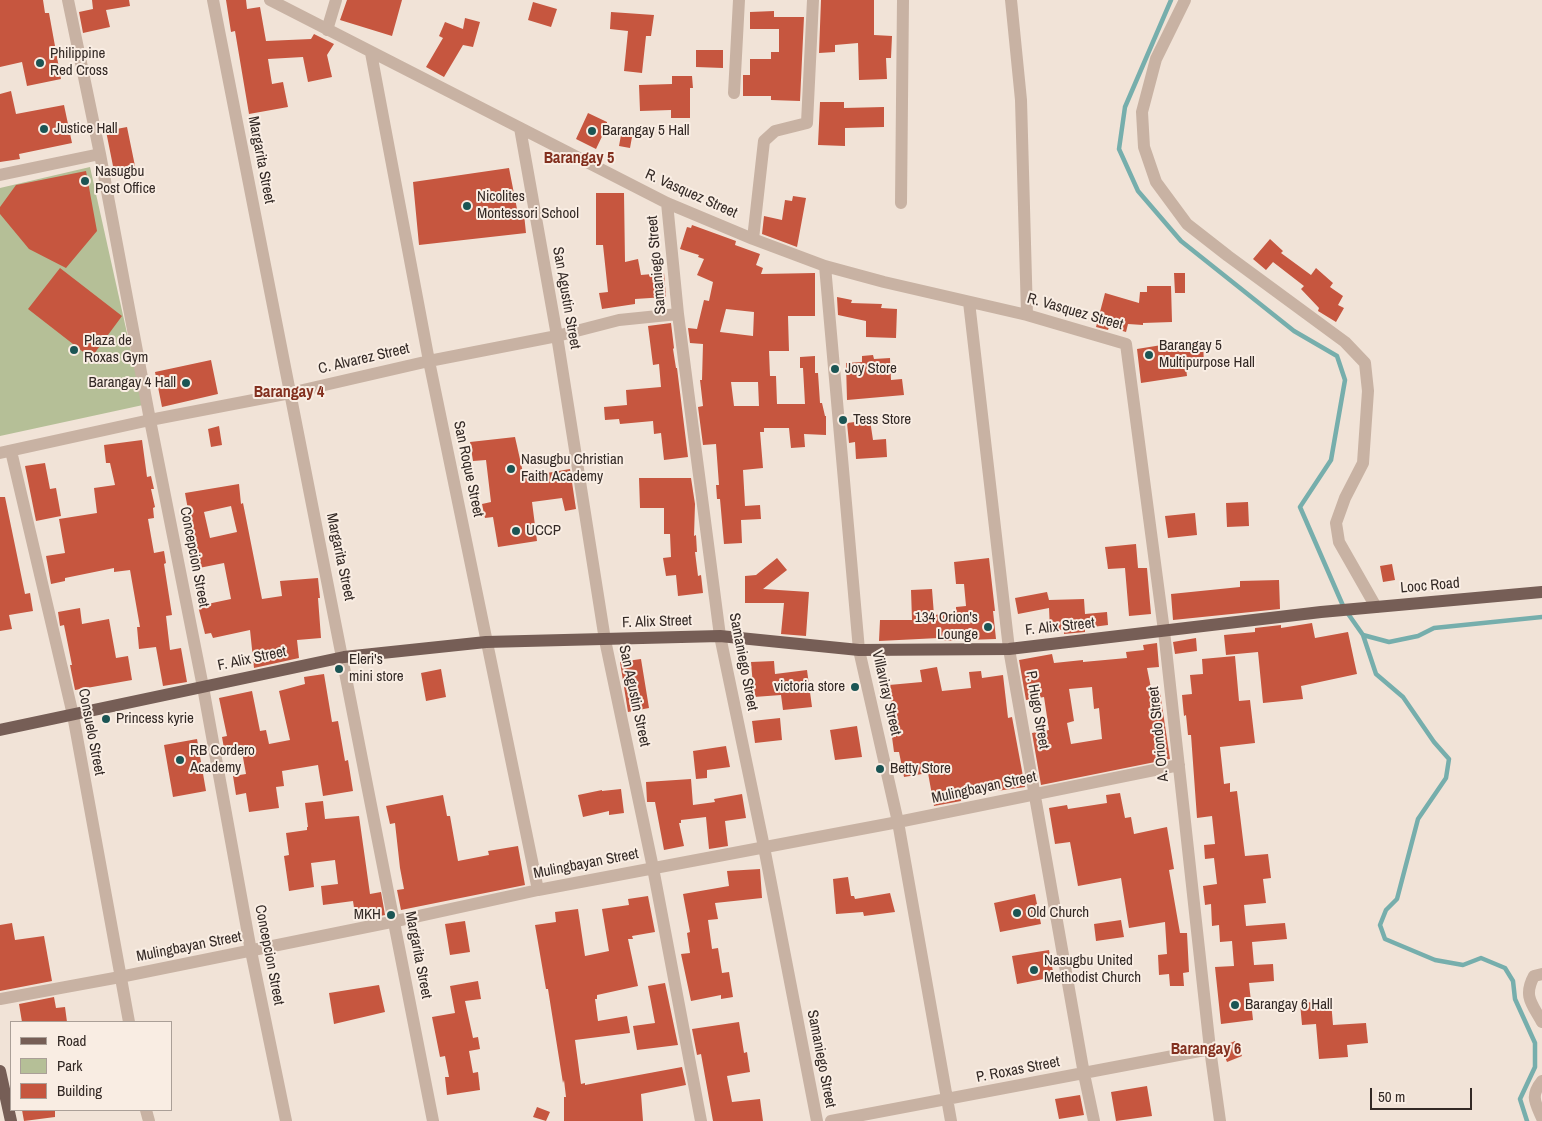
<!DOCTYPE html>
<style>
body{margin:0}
#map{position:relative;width:1542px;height:1121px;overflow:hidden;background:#f1e3d7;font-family:"Archivo Narrow",sans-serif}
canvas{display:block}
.legend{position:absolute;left:10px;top:1021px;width:162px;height:90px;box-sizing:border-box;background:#f9ede3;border:1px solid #aa9f97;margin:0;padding:6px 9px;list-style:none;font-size:15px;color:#332925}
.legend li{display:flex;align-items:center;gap:10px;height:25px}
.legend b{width:25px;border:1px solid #aa9f97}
.scale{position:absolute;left:1370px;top:1088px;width:102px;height:22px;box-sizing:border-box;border:2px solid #332925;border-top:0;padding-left:6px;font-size:15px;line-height:18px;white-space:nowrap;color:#332925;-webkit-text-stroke:4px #f9ede3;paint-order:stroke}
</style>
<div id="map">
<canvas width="1542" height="1121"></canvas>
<ul class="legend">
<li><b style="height:6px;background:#765e56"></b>Road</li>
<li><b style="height:14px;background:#b5bf97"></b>Park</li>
<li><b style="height:14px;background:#c6563f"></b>Building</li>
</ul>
<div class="scale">50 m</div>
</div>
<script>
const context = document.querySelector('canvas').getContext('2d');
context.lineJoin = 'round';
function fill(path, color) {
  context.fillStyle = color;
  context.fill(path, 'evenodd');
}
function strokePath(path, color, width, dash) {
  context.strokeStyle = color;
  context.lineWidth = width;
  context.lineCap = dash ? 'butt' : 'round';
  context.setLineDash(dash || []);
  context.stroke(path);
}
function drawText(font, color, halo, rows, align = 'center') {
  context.font = font + ' "Archivo Narrow",sans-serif';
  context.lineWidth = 4;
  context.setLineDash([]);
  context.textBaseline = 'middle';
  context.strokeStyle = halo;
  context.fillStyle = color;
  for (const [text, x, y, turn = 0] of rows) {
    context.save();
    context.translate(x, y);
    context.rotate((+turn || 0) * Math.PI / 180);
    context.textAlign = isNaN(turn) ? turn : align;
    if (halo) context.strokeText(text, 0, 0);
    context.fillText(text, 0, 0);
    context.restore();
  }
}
fill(new Path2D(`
 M90,167l53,238 -143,31v-248z`), '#b5bf97');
strokePath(new Path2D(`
 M1171,0l-46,107 -6,42 19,42 43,50 113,90 43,25 8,24 -14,80 -31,47 44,101 19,27 13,39 27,23 31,45 15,17 -3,19 -28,41 -21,80 -11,11 -6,15 5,14 50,21 28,5 18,-7 24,10 8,13 2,18 20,44v24l-15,32 7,22
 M1363,635l26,7 29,-6 16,-8 108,-11`), '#76aeac', 4.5);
fill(new Path2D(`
 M0,0h43l2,13h4l12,66 -34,7 -5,-24 -22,5z
 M92,0h37l1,6 -24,4 4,17 -27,6 -4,-21 14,-3z
 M226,0h20l1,9 13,-2 6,34 45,-2 3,-5 20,10 -7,11 5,22 -24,5 -5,-25 -35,2 4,25 11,-2 5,25 -39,7 -14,-83 -4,1z
 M347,0h55l-10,36 -52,-16z
 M821,0h53v35l18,1 -1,22h-5l1,21 -28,1 -1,-37 -23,2v7l-16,1z
 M533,2l24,7 -6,18 -23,-7z
 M774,11v6h30l-4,84 -29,-1v-4h-28v-21h7v-16h21v-7h8v-23h-29v-17z
 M611,12l43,3 -3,21h-5l-4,37 -18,-2 4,-40 -18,-2z
 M465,18l15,4 -7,25 -10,-2 -19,32 -18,-10 17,-29 -4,-2 6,-14 18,7z
 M696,50h27v18l-27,-1z
 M672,76h20l1,12h-3v30h-19v-8l-31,1 -1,-26 33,-1z
 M11,91l5,23 48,-9 8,38 -53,11 1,5 -20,3v-68z
 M820,102h24v6l40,-1v20l-39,1v18l-27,-1z
 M588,113l19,9v4l-11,23 -20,-10z
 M127,127l8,39 -21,5 -8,-40z
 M621,135l11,2 -2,11 -11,-2z
 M509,168l9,46h6l2,19 -107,12 -6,-63z
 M86,171l11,60 -31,37 -37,-19 -29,-35v-7l16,-22z
 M596,193h28l1,69 13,-3 3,16 23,-2 2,24 -31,2v5l-33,5 -3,-16 9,-1 -5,-47h-7z
 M793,196l13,2 -9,49 -35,-13 2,-18 18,4 3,-20 7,1z
 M692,225l44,16 -1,4 25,9 -4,11 7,3 -2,6 54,-1v43h-27l1,35h-20l1,25h6l1,28h28l-2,-36h-3v-11l15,-1v17h3l2,30h2l3,13h1v19l-22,-1 1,13 -14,1 -2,-20h-25v4h-4l3,36 -20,2 2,36 15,-1 1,14 -20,1 1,23 -18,1 -4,-45h-3l-1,-14h3l-3,-41 -13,1 -5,-38 5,-1 -3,-26h2l1,-36 -13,-1 -2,-15 9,1 7,-29 5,1 4,-19 -16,-7 7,-16 -6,-2 1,-2 -19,-6 7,-22 4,1zM726,309l28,3 -1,24 -33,-4zM731,382h27l1,24h-25z
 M1270,239l13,12 -2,2 30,22 5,-7 17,15 -3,4 13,9 -5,9 6,3 -8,14 -18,-11 1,-3 -18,-19 3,-3 -31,-24 -7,8 -13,-11z
 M60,268l62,48 -31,42 -63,-49z
 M1174,273h11v20h-10z
 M1147,286h24l1,36 -29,1v2l-15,-1 -2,8 -17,-5 -1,3 -12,-3 9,-34 34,10 1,-11h7z
 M837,297l15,3 -1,3 31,1 -1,4 16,1 -1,29 -30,-1v-16l-28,-6z
 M671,323l3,25 -1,1 3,19h1l11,89 -24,3 -3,-27 -7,1 -1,-13 -33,3 -1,-5 -14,1 -1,-13 23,-2 -1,-15 35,-3 -2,-23 -6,1 -5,-39z
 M1203,340l1,27 -18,1 1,8 -46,7 -4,-34 37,-6z
 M873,355l1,4 16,-1 1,22 11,-1 2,16 -57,5 -1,-37 16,-1v-6z
 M211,360l7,34 -56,13 -7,-35z
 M870,420l3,20 13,-1 1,18 -31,2 -1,-17 -6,1 -2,-20z
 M219,426l3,19 -11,2 -3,-18z
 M515,437l9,40 46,-8 6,40 -11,2 -3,-13 -30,4 5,39 -39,6 -5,-30 -8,1 -3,-14 9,-2 -5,-42 -13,1 -3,-19z
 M142,440l5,37 4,-1 3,13h-3l4,18 -2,1 1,10 -6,1 6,34 10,-2 2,12 -2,1 8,51 -6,1 4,34 11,-2 6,34 -24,4 -7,-39 -17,2 -2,-22h3l-10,-57 -16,2v-4l-49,10v3l-14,3 -5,-28 19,-3 -6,-34 38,-6 -3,-25 21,-3 -5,-22h-4l-2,-18z
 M45,463l5,26 6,-1 5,28 -25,5 -11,-55z
 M639,478h52l4,26 -1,32 2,-1 1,17h-2l3,24 3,-1 2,18 -25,3 -2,-21 -10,1 -3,-18 8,-1 -1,-23h-6v-26h-24z
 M239,484l2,20 2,-1 19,96 20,-3 -2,-15 38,-3 2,20h-2l3,40 -24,2 2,18 -45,10 -4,-38 -37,8 -2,-5 -6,1 -7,-28 33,-7 -7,-36 -30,6 -8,-36 6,-1 -7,-39zM231,506l6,26 -27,6 -6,-26z
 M0,497h5l20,97 5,-1 3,18 -24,4 3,14 -12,2z
 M1248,502l1,24 -22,1 -1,-24z
 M1195,513l2,22 -29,3 -3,-22z
 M1136,544l2,24h9l4,46 -22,2 -4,-48 -17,1 -3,-22z
 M777,558l10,12 -24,19 46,3 -3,44 -25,-2 3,-31h-39v-27l11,-1z
 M989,558l6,53h-2l3,28 -57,2v-3l-60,3 1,-21h32l-1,-30 21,-1 2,26 22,-2v-6l10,-1 -2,-22h-8l-2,-22z
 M1392,564l3,16 -12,2 -3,-16z
 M1279,580l1,29 -107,11 -2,-26 69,-7v-6z
 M1047,592l2,8 35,-1 1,15 22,-2 1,13 -23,3v4l-21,2v-4h-14l-1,-22 -31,6 -3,-16z
 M80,608l2,16 27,-5 7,39 12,-2 4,24 -57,10 -5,-25h2l-8,-40 -4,1 -2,-14z
 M1312,623l3,15 33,-6 9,42 -56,12 2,13 -40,4 -5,-51 -32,3 -2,-20 31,-3v-4l26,-3v3z
 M1196,638l1,13 -22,3 -2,-12z
 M1157,643l2,24 -12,1 5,25 8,-1 10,67 -129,26 -9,-52 17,-3 -5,-33 -18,3 -7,-40 33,-6 2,9 29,-3v2l44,-4 -1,-6 18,-2 -1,-5zM1092,687l2,22 5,-1 3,31 -31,5 -4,-21 7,-2 -5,-32z
 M1235,656l4,45 11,-1 5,43 -35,4 4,37 6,-1v9l7,-1 8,65 23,-2 3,24 -8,1 3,24 -22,2 2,21 39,-3 2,16 -35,3 2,23 19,-1 1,17 -25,2 4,37 -32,4 -6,-57 19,-1 -2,-25 -12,1 -1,-17 -7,1 -1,-22 -6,1 -2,-19 14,-2 -3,-26 -9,1 -1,-14 11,-1 -3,-28 -15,2 -6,-83h-3l-2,-20 -2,1 -2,-21 10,-1 -2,-19 13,-1 -1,-15z
 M641,659l8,49 -21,4 -8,-50z
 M774,661l1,13 32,-4 5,37 -29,3 -2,-15 -27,2 -3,-35z
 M937,667l5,24 29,-3 -2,-16 12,-1 1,7 21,-3 5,43 4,-1 13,70 -64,9v5l-27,5 -6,-33 -24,4 -5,-25h-5l-2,-15h4l-8,-34 3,-1 -2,-17 33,-3 -2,-12z
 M441,669l5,28 -20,4 -5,-28z
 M324,674l8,48 6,-1 7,40 3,-1 5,31 -30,5 -5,-31 -36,6 2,15 -8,1 3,21 -30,4 -3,-19 -10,2 -3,-19 13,-2 -4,-22 -17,2 -3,-17 5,-1 -8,-38 33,-7 8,40 6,-1 3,14 21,-4 -11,-49 26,-7 -1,-7z
 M780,718l2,22 -27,3 -3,-22z
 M857,726l5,31 -27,3 -5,-30z
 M197,739l9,52 -33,6 -9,-52z
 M726,746l4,21 -23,3v8l-11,1 -3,-28z
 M691,779l2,26 22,-3 -1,-3 28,-5 4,24 -21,3 3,25 -19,3 -3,-32 -25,3v3h-2l5,23 -20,4 -9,-48h-8l-1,-20z
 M621,789l3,24 -15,2v-4l-26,6 -5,-22 24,-5v1z
 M1120,793l5,25 6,-1 3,17 33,-7 7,42 -5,1 11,63h7l2,39 -6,1 1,13h-14l-1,-12 -10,1 -1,-20 9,-1 -2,-32 -36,6 -8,-50 -43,8 -8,-44 -15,2 -6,-36 18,-3 1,4 39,-6 -1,-8z
 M443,795l4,21h3l8,45 31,-6 -1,-4 30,-5 7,39 -124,25 -4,-20 7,-1 -4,-21 -5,-45 -5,1 -4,-18z
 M323,801l2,18 34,-3 11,78 11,-2 4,23 -29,6 -3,-20 -30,4 -2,-19 17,-2 -3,-24 -24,3 3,24 -25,4 -5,-35 5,-1 -3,-22 21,-3v-3h1l-3,-24z
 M760,869l2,29 -47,5 3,16 -10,1 4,29 6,-1 4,25 7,-1 4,25 -12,2v-4l-30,6 -10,-47 9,-1 -3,-20 3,-1 -7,-38 46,-8 -2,-15z
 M848,877l3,19h3l1,3 35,-6 5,19 -31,4 -1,-4 -27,2 -3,-35z
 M1035,894l6,30 -41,8 -6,-29z
 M648,896l7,36 -23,4 1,3h-5l10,47 -41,9v4h-2l3,22 29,-5 3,17 -55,7 6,44 4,-1v2l97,-18 4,18 -45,9 2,27h-79v-24h2l-2,-17 -1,3 -12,-75 -3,-19h-2l-11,-64 21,-3 -1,-10 23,-3 7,47 24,-5 -7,-42 27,-4 -1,-6z
 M1121,920l3,17 -28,4 -2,-17z
 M465,921l5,31 -20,3 -5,-31z
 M12,923l3,17 29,-4 8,45 -52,10v-66z
 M1049,950l5,27 -37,7 -5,-28z
 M478,981l3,18 -16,2 8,37 5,-1 2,12 -11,2 4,22 5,-1 2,18 -33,5 -2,-18h4l-4,-21 -5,1 -8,-40 23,-4 -5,-27z
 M665,983l13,62 -41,5 -4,-24 22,-3 -7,-37z
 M379,985l6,27 -51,12 -5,-31z
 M54,997l2,11 9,-1 2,15h-45l-3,-18z
 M1331,1001l2,24 33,-2 2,20 -21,2 1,12 -29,2 -3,-35 -14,1 -2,-22z
 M739,1022l5,31 3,-1 3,20 -23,4 5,26 28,-3 3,22h-50l-12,-67 -4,1 -5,-26z
 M1235,1041l7,15 -15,6 -6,-15z
 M1147,1086l5,30 -36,5 -5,-29z
 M1080,1095l4,20 -25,4 -4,-20z
 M537,1107l13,5 -4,9 -13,-4z
 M22,1110h33v7l-31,4z`), '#c6563f');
strokePath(new Path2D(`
 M68,0l32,154 50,266 53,267 48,264 35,170
 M213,0c73,374 150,747 220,1121
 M270,0l397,203 86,36 72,27 59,16 143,33 99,29 38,287 46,418 10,72
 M1011,0l10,100 6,215
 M1185,0l-29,59 -14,53 2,35 12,35 31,42 41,32 117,86 20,21 3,28 -5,72 -18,35 -9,25 3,19 37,65
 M327,30l9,-30
 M371,53l58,308 109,529
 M734,93l5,-93
 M520,128l37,208 48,304 48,228 48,253
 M0,175l100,-21
 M667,203l11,111 42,322 44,211 53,274
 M901,203l2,-203
 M753,239l11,-98 11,-10 32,-8 6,-123
 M825,266l34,384 39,172 53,299
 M969,302l40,347 75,425 10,47
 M11,451l62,264 56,307
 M0,453l150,-33 140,-27 139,-32 128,-25 62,-16 59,-6
 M1542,974l-8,2c-11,20 -2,28 8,46
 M0,999l120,-22 276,-56 142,-31 360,-68 281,-57
 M1542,1081c-12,15 -7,21 0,37
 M146,1110l3,11
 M831,1121l379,-72`), '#c8b2a3', 12);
strokePath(new Path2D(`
 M0,730l344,-73 142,-15 234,-6 139,14 150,-1 312,-37 221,-20
 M0,1071l11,50`), '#765e56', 12);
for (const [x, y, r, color] of [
 [40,63,5,"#1b5554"],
 [44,129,5,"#1b5554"],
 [592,131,5,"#1b5554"],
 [85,181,5,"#1b5554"],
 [467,206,5,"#1b5554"],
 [74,350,5,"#1b5554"],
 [1149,355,5,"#1b5554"],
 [835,369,5,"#1b5554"],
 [186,383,5,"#1b5554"],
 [843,420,5,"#1b5554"],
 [511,469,5,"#1b5554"],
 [516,531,5,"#1b5554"],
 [988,627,5,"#1b5554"],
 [339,669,5,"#1b5554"],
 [855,687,5,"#1b5554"],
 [106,719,5,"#1b5554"],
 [180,760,5,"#1b5554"],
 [880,769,5,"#1b5554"],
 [1017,913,5,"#1b5554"],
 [391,915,5,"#1b5554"],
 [1034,970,5,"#1b5554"],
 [1235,1005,5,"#1b5554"]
]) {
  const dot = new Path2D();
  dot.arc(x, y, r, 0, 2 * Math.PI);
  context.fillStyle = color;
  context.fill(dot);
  strokePath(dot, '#f9ede3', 2);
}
drawText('15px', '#332925', '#f9ede3', [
 ["Philippine",50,54],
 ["Red Cross",50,71],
 ["Justice Hall",54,129],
 ["Barangay 5 Hall",602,131],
 ["Nasugbu",95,172],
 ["Post Office",95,189],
 ["Nicolites",477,197],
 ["Montessori School",477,214],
 ["Plaza de",84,341],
 ["Roxas Gym",84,358],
 ["Barangay 5",1159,346],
 ["Multipurpose Hall",1159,363],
 ["Joy Store",845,369],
 ["Barangay 4 Hall",176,383,"right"],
 ["Tess Store",853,420],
 ["Nasugbu Christian",521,460],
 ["Faith Academy",521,477],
 ["UCCP",526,531],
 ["134 Orion's",978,618,"right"],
 ["Lounge",978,635,"right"],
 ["Eleri's",349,660],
 ["mini store",349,677],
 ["victoria store",845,687,"right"],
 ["Princess kyrie",116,719],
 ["RB Cordero",190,751],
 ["Academy",190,768],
 ["Betty Store",890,769],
 ["Old Church",1027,913],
 ["MKH",381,915,"right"],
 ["Nasugbu United",1044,961],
 ["Methodist Church",1044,978],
 ["Barangay 6 Hall",1245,1005]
], 'left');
drawText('15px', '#332925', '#f9ede3', [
 ["Margarita Street",261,160,79],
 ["R. Vasquez Street",691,194,24],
 ["Samaniego Street",657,265,-95],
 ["San Agustin Street",566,298,80],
 ["R. Vasquez Street",1075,312,16],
 ["C. Alvarez Street",364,359,-13],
 ["San Roque Street",468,469,78],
 ["Concepcion Street",194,557,79],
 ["Margarita Street",340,557,78],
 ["Looc Road",1430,586,-5],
 ["F. Alix Street",657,622,-2],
 ["F. Alix Street",1060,627,-6],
 ["F. Alix Street",252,659,-12],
 ["Samaniego Street",743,662,79],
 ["Villaviray Street",886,693,77],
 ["San Agustin Street",634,696,78],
 ["P. Hugo Street",1037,710,80],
 ["Consuelo Street",91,732,79],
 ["A. Oriondo Street",1159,734,-96],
 ["Mulingbayan Street",984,788,-12],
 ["Mulingbayan Street",586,864,-11],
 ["Mulingbayan Street",189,947,-11],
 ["Concepcion Street",269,955,79],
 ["Margarita Street",418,955,79],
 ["Samaniego Street",821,1059,79],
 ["P. Roxas Street",1018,1070,-11]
]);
drawText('bold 16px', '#822f1e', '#f9ede3', [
 ["Barangay 5",579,159],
 ["Barangay 4",289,393],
 ["Barangay 6",1206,1050]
]);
</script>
